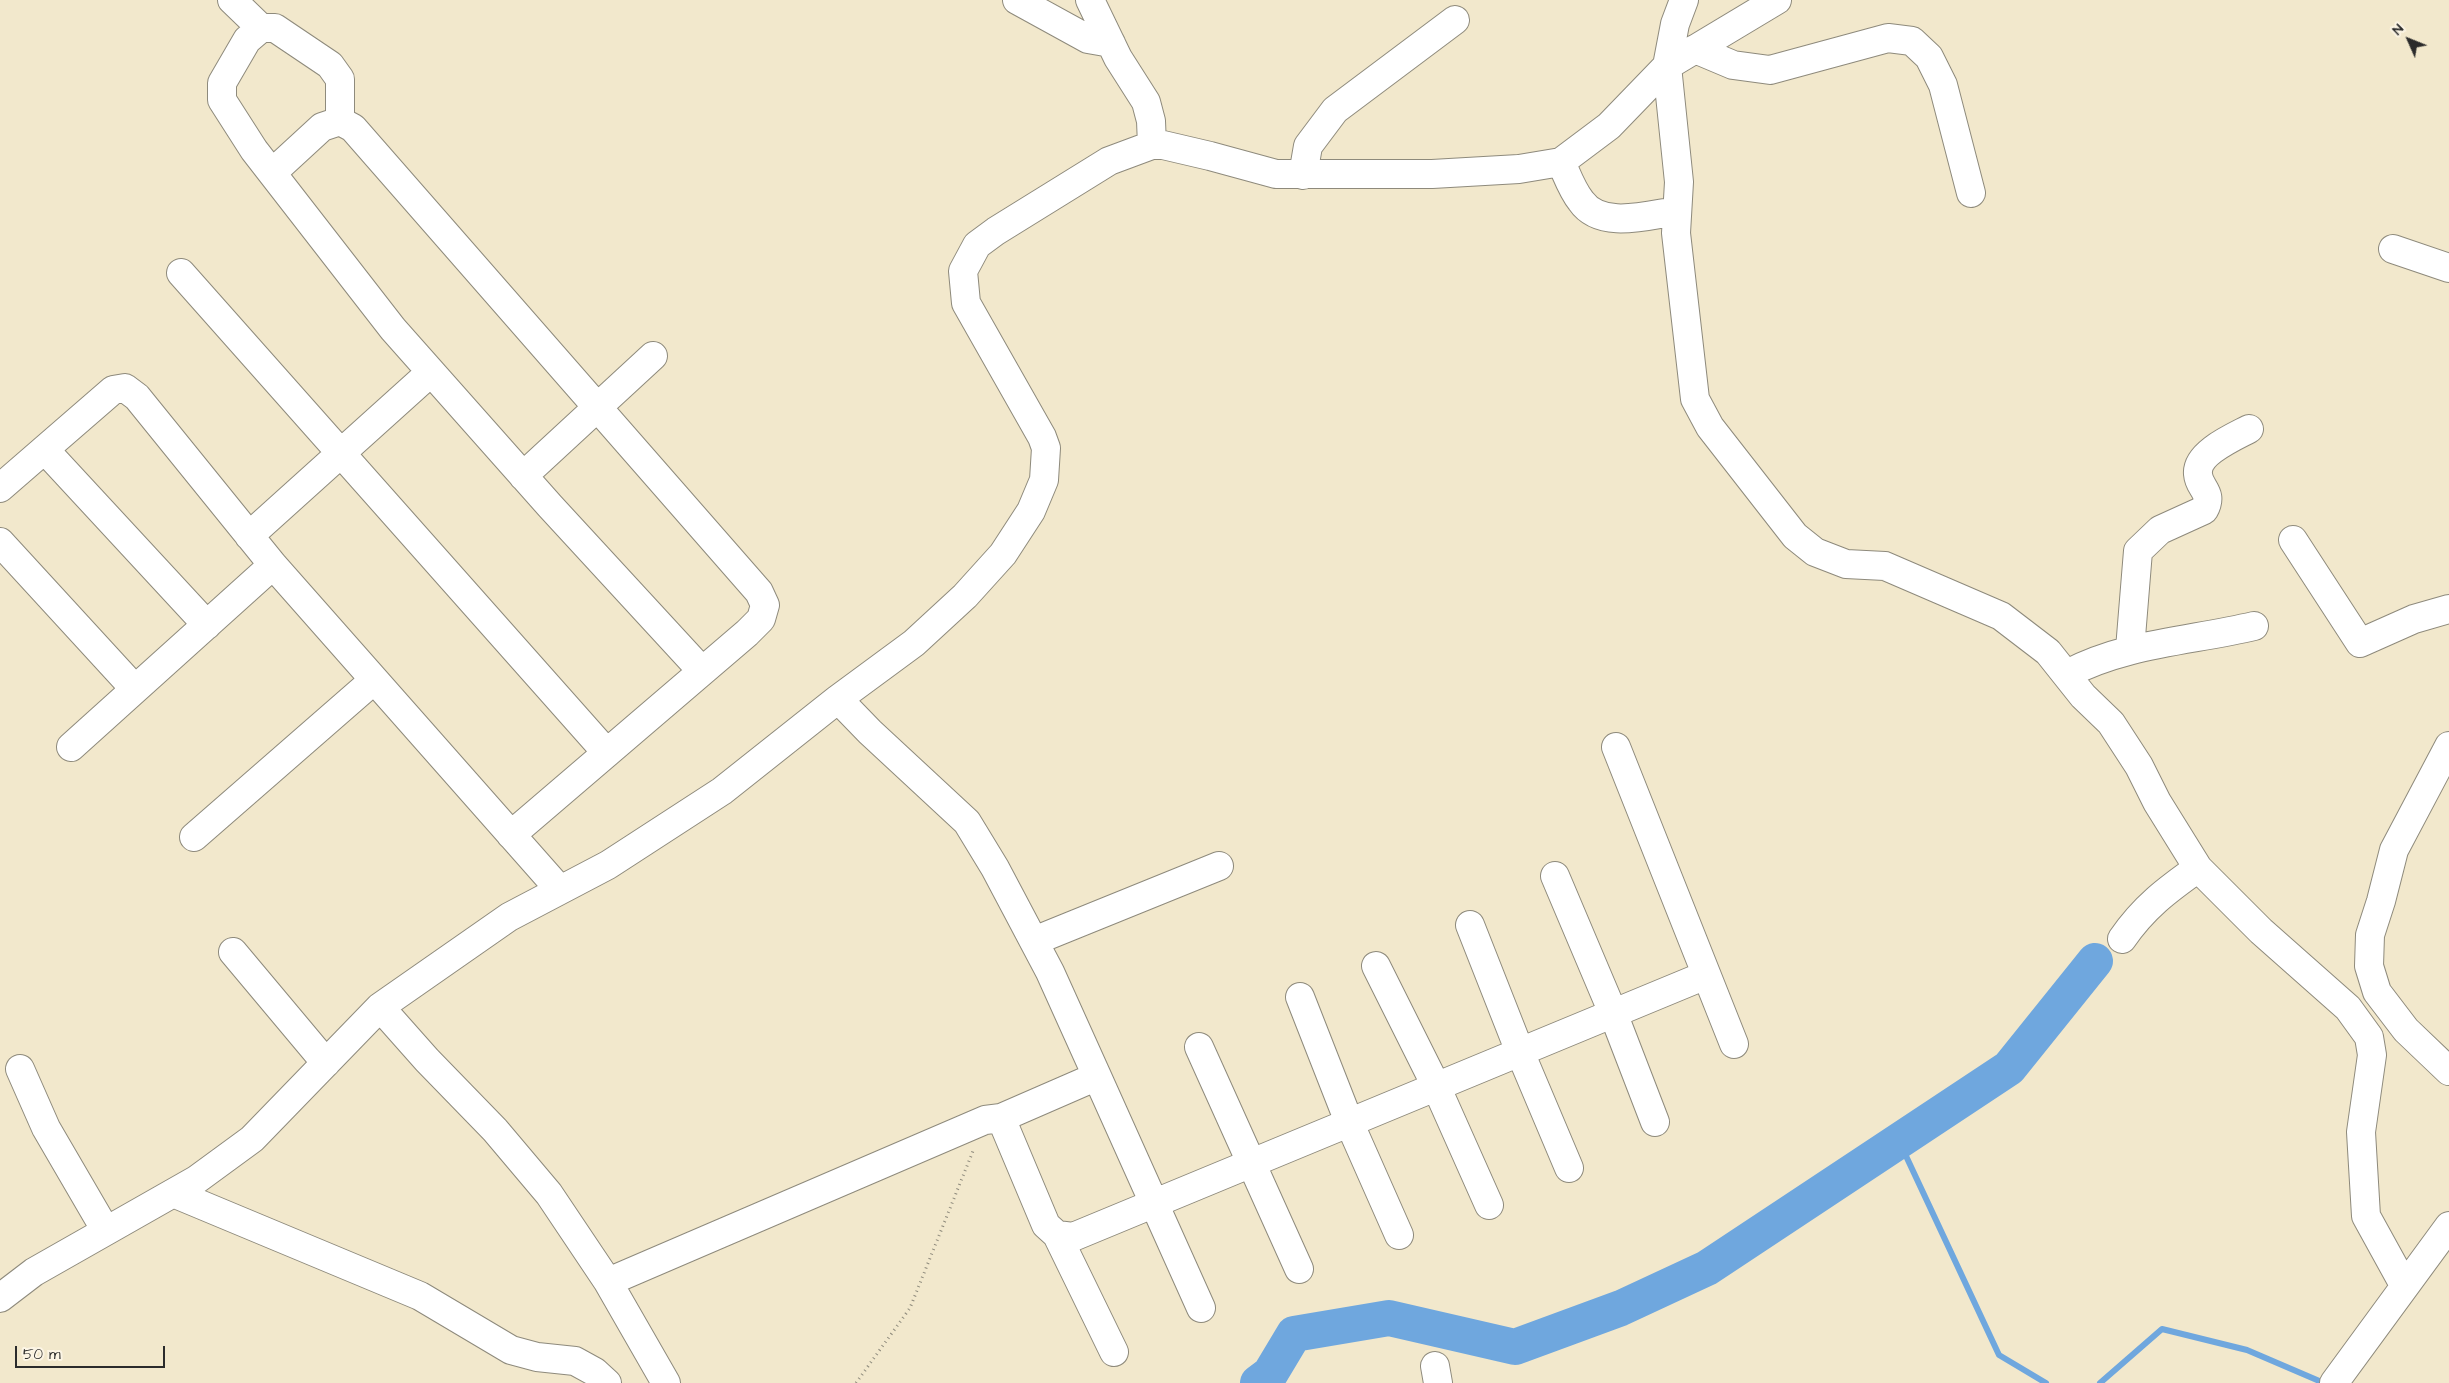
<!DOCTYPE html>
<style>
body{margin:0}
#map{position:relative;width:2449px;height:1383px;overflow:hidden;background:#f2e8cc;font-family:"Architects Daughter",sans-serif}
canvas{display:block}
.north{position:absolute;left:2384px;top:15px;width:50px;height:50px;-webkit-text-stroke:4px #fcf5e5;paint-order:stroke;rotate:314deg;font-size:14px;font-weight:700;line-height:20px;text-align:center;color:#2b2b2b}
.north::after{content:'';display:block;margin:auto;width:18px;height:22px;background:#2b2b2b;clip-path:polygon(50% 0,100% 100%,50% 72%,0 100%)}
.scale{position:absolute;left:15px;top:1346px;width:150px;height:22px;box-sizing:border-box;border:2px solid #2b2b2b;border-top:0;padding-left:6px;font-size:15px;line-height:18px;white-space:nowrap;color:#2b2b2b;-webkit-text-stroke:4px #fcf5e5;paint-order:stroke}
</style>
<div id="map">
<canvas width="2449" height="1383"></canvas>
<div class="north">N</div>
<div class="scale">50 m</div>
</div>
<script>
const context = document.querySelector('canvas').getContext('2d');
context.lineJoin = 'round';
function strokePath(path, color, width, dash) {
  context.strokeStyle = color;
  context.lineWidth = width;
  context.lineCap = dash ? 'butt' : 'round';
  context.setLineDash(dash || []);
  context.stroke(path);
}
strokePath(new Path2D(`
 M1899,1141l100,214 47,28
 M2100,1383l62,-54 85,21 77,33`), '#6fa7de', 6);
strokePath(new Path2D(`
 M1258,1383l12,-9 24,-40 95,-16 126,29 106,-39 86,-40 302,-200 86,-107`), '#6fa7de', 36);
const minor = new Path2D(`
 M232,0l29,28
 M1017,0l71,39 23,4
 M1090,0l28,58 28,44 5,19 1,24
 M1684,0l-9,24 -8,42 12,116 -3,51 19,166 15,28 85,109 20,16 31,12 39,2 116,50 47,36 35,44 28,27 28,43 18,36 41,66 63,63 87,77 21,29 3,18 -11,77 5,84 38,69
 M1695,49l38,16 37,5 118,-32 24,3 17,16 14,28 28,108
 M340,121v-42l-10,-14 -55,-37h-14l-14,12 -25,43v17l32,50 139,179 157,177 152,165
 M1561,162c6,13 11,28 20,39 20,29 67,14 96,10
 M272,173l50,-46 18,-6 13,7 406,464 6,13 -4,14 -14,14 -236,202
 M1303,175l5,-29 27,-36 120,-90
 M2393,249l56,19
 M181,273l426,480
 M45,450l162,175
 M523,476l130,-120
 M0,488l113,-98 12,-2 12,9 136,168 287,325
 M249,536l182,-164
 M2293,540l67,103 54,-24 35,-10
 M0,542l134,146
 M2130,649l8,-98 22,-21 44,-20c10,-18 -5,-21 -6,-36 -2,-21 36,-37 51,-45
 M2067,674c59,-31 123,-33 187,-48
 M838,699l32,33 97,90 28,46 55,104 46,102 -10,7 -85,37
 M2449,746l-55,104 -13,51 -11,34 -1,31 8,26 29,38 43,41
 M71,747l202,-182
 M1616,747l118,297
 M194,837l180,-157
 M1555,876l58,137 42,109
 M1470,925l50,127 49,116
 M2122,939c22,-32 45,-49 76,-71
 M1034,941l185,-75
 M233,952l93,111
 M1376,966l60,120 53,119
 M1300,997l49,125 50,113
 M380,1007l47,53 68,70 54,64 59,88 58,101
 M1199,1047l100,222
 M20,1069l26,59 60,103
 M1096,1074l105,234
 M173,1193l247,103 91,54 26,7 38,4 20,11 12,11
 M1057,1235l57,117
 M608,1282l377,-162 16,-2 45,107 11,10 16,2 633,-262
 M0,1298l34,-26 162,-92 56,-41 128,-132 129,-90 99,-52 114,-74 116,-92 76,-56 51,-47 38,-42 28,-43 13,-31 2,-32 -4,-11 -76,-134 -3,-32 14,-26 19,-14 113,-70 43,-16h11l47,11 66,18h156l87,-5 42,-7 48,-36 58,-60 110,-66
 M1435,1366l3,17
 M2334,1383l115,-157`);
strokePath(minor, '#8e8a7c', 30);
strokePath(new Path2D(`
 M856,1383l54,-75 63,-157`), '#8e8a7c', 3, [1, 4]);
strokePath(minor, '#fff', 28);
</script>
